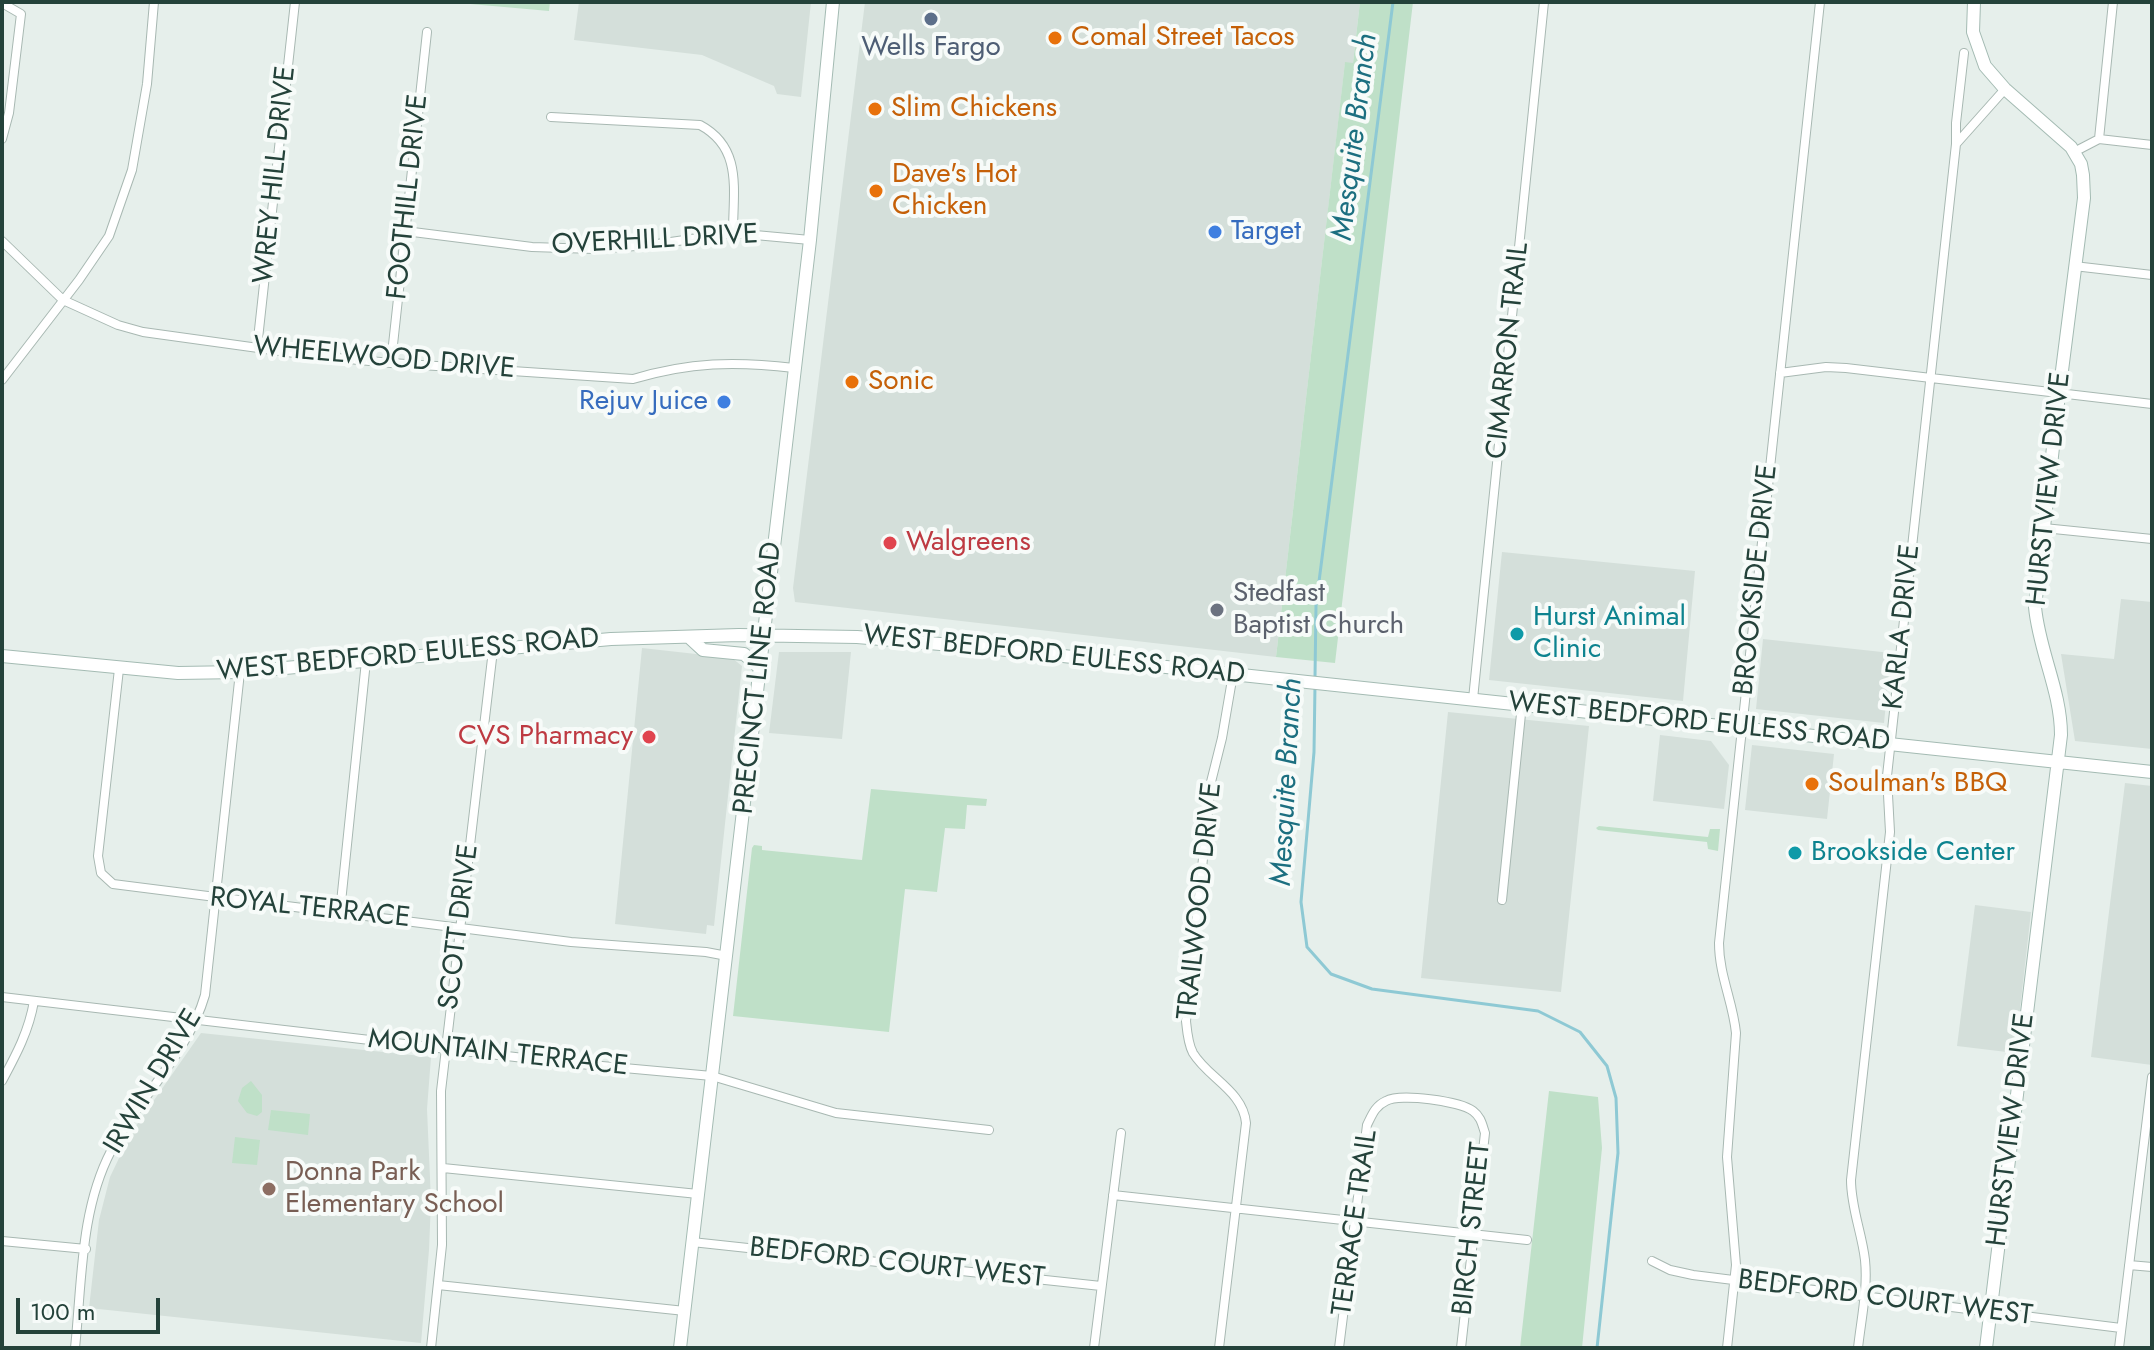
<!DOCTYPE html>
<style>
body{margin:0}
#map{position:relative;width:2154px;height:1350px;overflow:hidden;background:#e6efeb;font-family:Jost,sans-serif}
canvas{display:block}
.frame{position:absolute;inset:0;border:4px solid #24423a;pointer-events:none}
.scale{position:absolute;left:16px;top:1298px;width:144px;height:36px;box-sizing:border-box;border:4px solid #24423a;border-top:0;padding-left:10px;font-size:24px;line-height:28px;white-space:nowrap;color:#24423a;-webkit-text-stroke:6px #f7fbf9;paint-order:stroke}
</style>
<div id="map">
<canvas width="2154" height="1350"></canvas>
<div class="frame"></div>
<div class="scale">100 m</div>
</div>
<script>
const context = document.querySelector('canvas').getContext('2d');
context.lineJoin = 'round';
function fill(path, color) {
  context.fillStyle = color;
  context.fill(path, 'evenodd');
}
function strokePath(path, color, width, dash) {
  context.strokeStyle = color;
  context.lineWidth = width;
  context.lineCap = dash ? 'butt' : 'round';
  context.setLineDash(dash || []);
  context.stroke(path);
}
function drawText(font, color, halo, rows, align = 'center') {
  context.font = font + ' Jost,sans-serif';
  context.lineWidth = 8;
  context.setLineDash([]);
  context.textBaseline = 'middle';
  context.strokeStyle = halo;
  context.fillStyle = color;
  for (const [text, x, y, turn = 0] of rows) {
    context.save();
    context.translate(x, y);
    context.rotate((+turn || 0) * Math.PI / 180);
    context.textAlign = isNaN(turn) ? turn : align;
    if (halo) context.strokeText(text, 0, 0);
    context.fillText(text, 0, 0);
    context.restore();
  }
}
fill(new Path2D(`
 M579,2h232l-10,95 -24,-3 -3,-8 -72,-31 -128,-15z
 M865,2h495l-7,61h-8l-69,594 -481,-55 -2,-14z
 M1502,552l193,19 -12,130 -194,-21z
 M2121,599l31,3v147l-77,-8 -14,-87 53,5z
 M1763,639l128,14 -7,70 -128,-14z
 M642,648l90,10 10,8 -28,260 -7,-1 -1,9 -91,-10z
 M779,652h72l-9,87 -73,-6z
 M1448,712l141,14 -28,266 -140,-14z
 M1660,735l51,6 18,24 -5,44 -71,-8z
 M1752,745l82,9 -7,65 -82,-9z
 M2125,783l27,3v279l-61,-8z
 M1975,905l56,7 -16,141 -58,-7z
 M201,1033l230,24 -4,52 4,92 -2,49 -8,93 -332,-35 10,-88 11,-43 21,-44z`), '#d4dfda');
fill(new Path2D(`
 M448,2h102l-1,9z
 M1360,2h53l-78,661 -59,-6 69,-595 8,1z
 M871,789l116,10 -1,7 -19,-1 -2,24 -20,-1 -8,64 -32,-3 -16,143 -156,-16 19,-168 2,-3 8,1v4l100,10z
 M1599,826l109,11 2,-8h10l-2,22 -10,-2 -1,-7 -109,-12 -2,-2z
 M251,1081l11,14v17l-5,4 -10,-3 -9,-12 4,-13z
 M1549,1091l49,6 4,51 -20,200h-62z
 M271,1110l39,4 -2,21 -40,-5z
 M235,1137l25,3 -3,25 -25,-2z`), '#bfe0c8');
strokePath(new Path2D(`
 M1315,677l1,-72 77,-603
 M1315,685l-1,67 -13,150 6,45 24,27 41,15 166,22 42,21 27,34 9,32 2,55 -21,195`), '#8ec9d4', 3);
const street = new Path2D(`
 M2,3l19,11 -12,99 -7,26
 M551,117l149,8c43,23 33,65 33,108
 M2099,139l14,-137
 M1956,144v-21l8,-70
 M2074,152l25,-13 53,6
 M405,231l127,16 62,2 56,-4 83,-12 77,7
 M2,241l61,59 55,25 25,7 173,24 75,7 242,16c57,-17 102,-18 161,-11
 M2074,266l78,9
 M257,348l38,-346
 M391,363l36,-331
 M1780,373l46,-6 20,1 306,36
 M2,380l77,-100 30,-44 23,-66 15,-86 7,-82
 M2044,528l108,11
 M119,669l-21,187 3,17 12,11 458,58 135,10 21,4
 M1473,699l71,-697
 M1502,900l20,-196
 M340,912l26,-251
 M2,997l556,65 154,14 124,37 153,17
 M2,1081c14,-26 27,-50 32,-80
 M443,1168l255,26
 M1113,1195l414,45
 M2,1241l84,8
 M692,1242l409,44
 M1652,1261l18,9 23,5 428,53
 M2129,1265l23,2
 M438,1285l247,26
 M75,1348c7,-65 5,-138 36,-197 28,-54 77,-97 94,-156l35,-323
 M431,1348l11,-103 -1,-154 52,-441
 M1094,1348l27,-215
 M1219,1348l27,-225c-3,-32 -38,-45 -53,-70 -5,-9 -6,-22 -7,-32l25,-239 11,-44 11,-64
 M1339,1348l28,-223c5,-10 8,-19 19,-24 14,-8 74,0 87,10 8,6 9,13 12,22l-24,215
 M1727,1348l9,-83 -9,-108 9,-124c-3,-31 -17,-58 -17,-90l101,-941
 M1858,1348c3,-28 10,-59 7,-88 -3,-27 -14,-52 -14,-80l39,-348 -3,-56 69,-632 49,-55
 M2119,1348l33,-271`);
const secondary = new Path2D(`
 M1974,2l-1,30 12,34 20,23 66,58 10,17 2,11 1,23 -25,196 -24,213c4,44 26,84 26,128l-75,613
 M690,638l13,12 41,4 17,15
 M2,656l176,17 62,-1 371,-33 128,-4 118,2 131,11 1164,124
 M680,1348l130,-1108 23,-238`);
strokePath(street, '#a8b8b2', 10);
strokePath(secondary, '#a4bbb3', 14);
strokePath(street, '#fff', 8);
strokePath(secondary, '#fff', 12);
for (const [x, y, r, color] of [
 [931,19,8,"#5c6f8a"],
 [1055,38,8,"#e8710a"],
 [875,109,8,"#e8710a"],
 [876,191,8,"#e8710a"],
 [1215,232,8,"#3f7fe0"],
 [852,382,8,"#e8710a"],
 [724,402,8,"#3f7fe0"],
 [890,543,8,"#e0444e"],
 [1217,610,8,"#6b7280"],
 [1517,634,8,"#0f9aa8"],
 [649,737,8,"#e0444e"],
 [1812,784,8,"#e8710a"],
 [1795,853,8,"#0f9aa8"],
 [269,1189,8,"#8d6e63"]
]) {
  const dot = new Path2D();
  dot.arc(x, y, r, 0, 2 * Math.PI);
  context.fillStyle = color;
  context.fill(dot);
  strokePath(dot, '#f7fbf9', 3);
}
drawText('28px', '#c56008', '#f7fbf9', [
 ["Comal Street Tacos",1071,38],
 ["Slim Chickens",891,109],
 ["Dave's Hot",892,175],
 ["Chicken",892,207],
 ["Sonic",868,382],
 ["Soulman's BBQ",1828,784]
], 'left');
drawText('28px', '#4e5e75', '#f7fbf9', [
 ["Wells Fargo",931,48]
]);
drawText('28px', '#24423a', '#f7fbf9', [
 ["WREY HILL DRIVE",276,175,-84],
 ["FOOTHILL DRIVE",409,197,-84],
 ["OVERHILL DRIVE",655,241,-3],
 ["CIMARRON TRAIL",1509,351,-84],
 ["WHEELWOOD DRIVE",384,359,5],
 ["HURSTVIEW DRIVE",2050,489,-84],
 ["BROOKSIDE DRIVE",1757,580,-84],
 ["KARLA DRIVE",1903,627,-84],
 ["WEST BEDFORD EULESS ROAD",408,656,-5],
 ["WEST BEDFORD EULESS ROAD",1054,656,6],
 ["PRECINCT LINE ROAD",759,678,-84],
 ["WEST BEDFORD EULESS ROAD",1699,723,6],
 ["TRAILWOOD DRIVE",1201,901,-84],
 ["ROYAL TERRACE",310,909,6],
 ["SCOTT DRIVE",460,927,-83],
 ["MOUNTAIN TERRACE",498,1054,6],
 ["IRWIN DRIVE",154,1082,-59],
 ["HURSTVIEW DRIVE",2012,1130,-83],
 ["TERRACE TRAIL",1356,1223,-82],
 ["BIRCH STREET",1473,1229,-84],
 ["BEDFORD COURT WEST",897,1264,6],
 ["BEDFORD COURT WEST",1885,1299,7]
]);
drawText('28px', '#366cbe', '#f7fbf9', [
 ["Target",1231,232],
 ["Rejuv Juice",708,402,"right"]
], 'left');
drawText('28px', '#be3a42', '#f7fbf9', [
 ["Walgreens",906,543],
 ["CVS Pharmacy",633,737,"right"]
], 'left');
drawText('28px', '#5b616d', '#f7fbf9', [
 ["Stedfast",1233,594],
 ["Baptist Church",1233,626]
], 'left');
drawText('28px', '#0d838f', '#f7fbf9', [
 ["Hurst Animal",1533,618],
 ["Clinic",1533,650],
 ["Brookside Center",1811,853]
], 'left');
drawText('28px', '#785e54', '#f7fbf9', [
 ["Donna Park",285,1173],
 ["Elementary School",285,1205]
], 'left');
drawText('italic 30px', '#1c6f80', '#f7fbf9', [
 ["Mesquite Branch",1356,137,-83],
 ["Mesquite Branch",1288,782,-87]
]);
</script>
